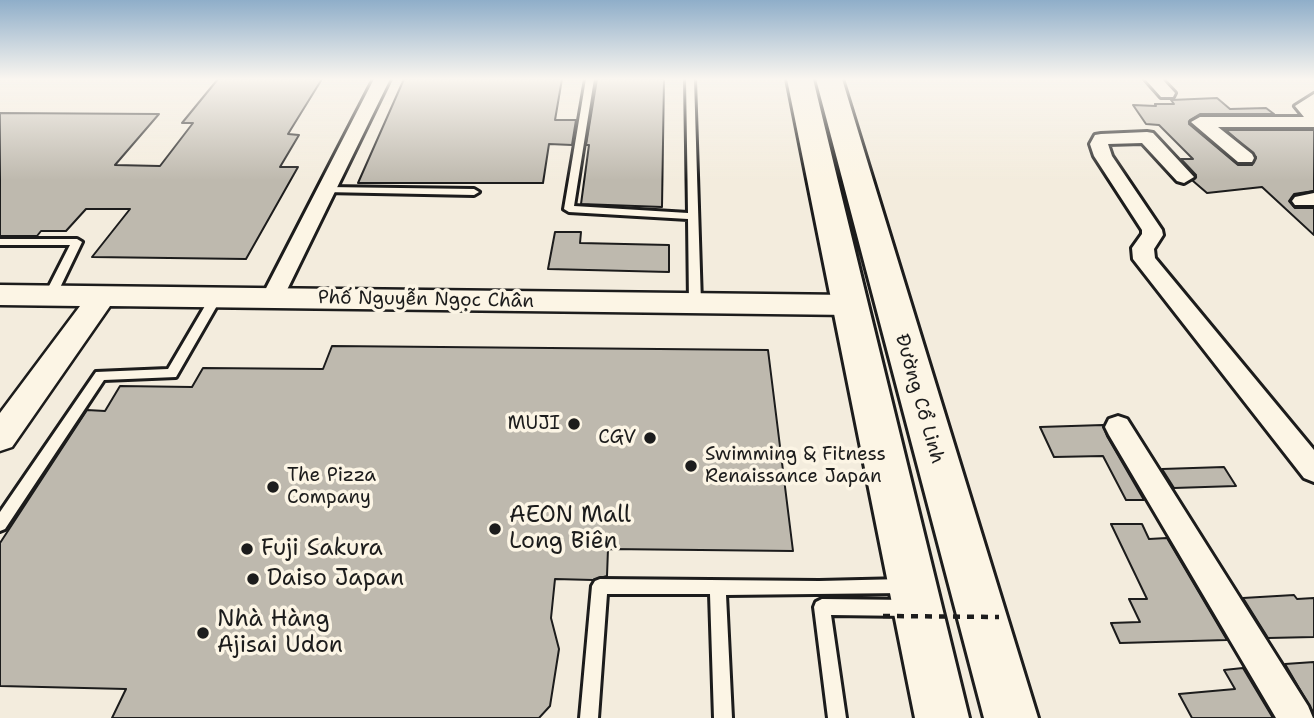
<!DOCTYPE html>
<meta charset="utf-8">
<style>
body{margin:0}
canvas{display:block;background:#f3ecdd}
</style>
<canvas width="1314" height="718"></canvas>
<script>
const context = document.querySelector('canvas').getContext('2d');
context.lineJoin = 'round';
function fill(path, color) {
  context.fillStyle = color;
  context.fill(path, 'evenodd');
}
function strokePath(path, color, width, dash) {
  context.strokeStyle = color;
  context.lineWidth = width;
  context.lineCap = dash ? 'butt' : 'round';
  context.setLineDash(dash || []);
  context.stroke(path);
}
function drawText(font, color, halo, rows, align = 'center') {
  context.font = font + ' "Shantell Sans",sans-serif';
  context.lineWidth = 7;
  context.setLineDash([]);
  context.textBaseline = 'middle';
  context.strokeStyle = halo;
  context.fillStyle = color;
  for (const [text, x, y, turn = 0] of rows) {
    context.save();
    context.translate(x, y);
    context.rotate((+turn || 0) * Math.PI / 180);
    context.textAlign = isNaN(turn) ? turn : align;
    if (halo) context.strokeText(text, 0, 0);
    context.fillText(text, 0, 0);
    context.restore();
  }
}
const building = new Path2D(`
 M218,79h104l-34,55 11,1 -19,32h18l-52,92 -154,-2 38,-48h-44l-20,22h-25l-4,5h-37v-123l159,1 -44,51 45,1 33,-43h-11z
 M404,79h158l-7,41h21l-4,25 -23,-1 -6,39h-185z
 M597,79h67l-2,128 -81,-3 8,-59h-3z
 M1217,98l13,11 36,-1 8,6h-74l-10,6 -1,4 49,41h14l4,-8 -30,-27h88v61l-20,3 -5,7 6,7h19v27l-52,-48 -55,6 -14,-12 3,-6 -15,-16h12l-34,-34 -13,-1 -13,-19 23,1 -1,-2h19l-3,-4z
 M555,232h26l-1,11 89,2v27l-121,-3z
 M332,346l436,4 25,201 -185,-2 -1,27 -14,4 -38,-1 -4,39 8,31 -9,57 -11,12h-427l14,-29 -126,-3v-143l87,-133 18,1 15,-25 72,1 11,-19 120,1z
 M1103,425l4,11 37,64h-18l-23,-44 -49,1 -14,-30z
 M1224,467l12,19 -62,2 -12,-19z
 M1111,524h31l7,15 18,-1 60,102 -107,3 -9,-20 29,-1 -11,-23h18z
 M1294,595l3,4 17,-1v39l-46,1 -25,-40z
 M1314,662v52l-29,-50z
 M1243,668l30,50h-81l-13,-24 56,-5 -11,-19z`);
fill(building, '#beb9ae');
strokePath(building, '#1c1c1c', 2);
const service = new Path2D(`
 M586,79h8l-20,127 114,7 -2,-134h8l7,224 -2,3 -4,1 -6,-4 -1,-84 -119,-7 -5,-3z
 M327,187l147,2 5,3 -5,3 -150,-3 -2,-2z
 M0,239h77l5,3 -26,54 -6,4 -6,-4 26,-51h-70z
 M216,293l6,4 -46,80 -72,3 -99,149 -5,2v-19l96,-140 72,-3 44,-75z
 M600,579l219,2 85,-2 5,2 3,5 -3,5 -5,2 -178,2 6,123h-18l-4,-124h-103l-9,124h-18l12,-132 3,-5z
 M822,599l88,1 6,3 2,5 -2,5 -6,3 -79,-1 15,103h-18l-14,-111 2,-5z`);
const minor = new Path2D(`
 M374,79h16l-107,219 -3,6 -8,2 -8,-2 -3,-6z
 M1145,79h17l13,14 -2,4h-12z
 M1314,94v33h-96l34,27 2,4 -2,4h-14l-47,-40 9,-5h104l-9,-11z
 M1147,132l6,1 41,44 -10,6 -7,-2 -35,-38 -34,1 4,12 50,74 1,5 -9,14 1,9 159,192v32l-10,-4 -171,-219 -1,-11 10,-14v-4l-48,-74 -4,-12 5,-9 6,-1z
 M1314,193v12h-19l-3,-4 3,-4z
 M1118,416l9,3 181,287 5,12h-37l-167,-283 -4,-8 4,-8z`);
const tertiary = new Path2D(`
 M0,285l851,10 10,3 4,7 -4,7 -10,3 -741,-9 -98,141 -12,4v-38l80,-107 -80,-1z`);
const primary = new Path2D(`
 M787,79h26l156,639h-54z
 M816,79h26l196,639h-54z`);
strokePath(service, '#1c1c1c', 6);
strokePath(minor, '#1c1c1c', 6);
strokePath(tertiary, '#1c1c1c', 5);
strokePath(primary, '#1c1c1c', 6);
fill(service, '#fcf5e5');
fill(minor, '#fcf5e5');
fill(tertiary, '#fcf5e5');
fill(primary, '#fcf5e5');
strokePath(new Path2D(`
 M883,616l116,1`), '#1c1c1c', 4.5, [7, 7]);
const sky = context.createLinearGradient(0, 0, 0, 180);
sky.addColorStop(0, '#8faec9');
sky.addColorStop(0.44, '#faf6f0');
sky.addColorStop(1, '#faf6f000');
context.fillStyle = sky;
context.fillRect(0, 0, 1314, 180);
for (const [x, y, r, color] of [
 [574,424,7,"#1c1c1c"],
 [650,438,7,"#1c1c1c"],
 [691,466,7,"#1c1c1c"],
 [273,487,7,"#1c1c1c"],
 [495,529,7,"#1c1c1c"],
 [247,549,7,"#1c1c1c"],
 [253,579,7,"#1c1c1c"],
 [203,633,7,"#1c1c1c"]
]) {
  const dot = new Path2D();
  dot.arc(x, y, r, 0, 2 * Math.PI);
  context.fillStyle = color;
  context.fill(dot);
  strokePath(dot, '#fcf5e5', 2.5);
}
drawText('19px', '#1c1c1c', '#fcf5e5', [
 ["Phố Nguyễn Ngọc Chân",426,300,1],
 ["Đường Cổ Linh",919,399,74]
]);
drawText('19px', '#1c1c1c', '#fcf5e5', [
 ["MUJI",560,424],
 ["CGV",636,438],
 ["Swimming & Fitness",705,455,"left"],
 ["Renaissance Japan",705,477,"left"],
 ["The Pizza",287,476,"left"],
 ["Company",287,498,"left"]
], 'right');
drawText('23px', '#1c1c1c', '#fcf5e5', [
 ["AEON Mall",509,516],
 ["Long Biên",509,542],
 ["Fuji Sakura",261,549],
 ["Daiso Japan",267,579],
 ["Nhà Hàng",217,620],
 ["Ajisai Udon",217,646]
], 'left');
</script>
